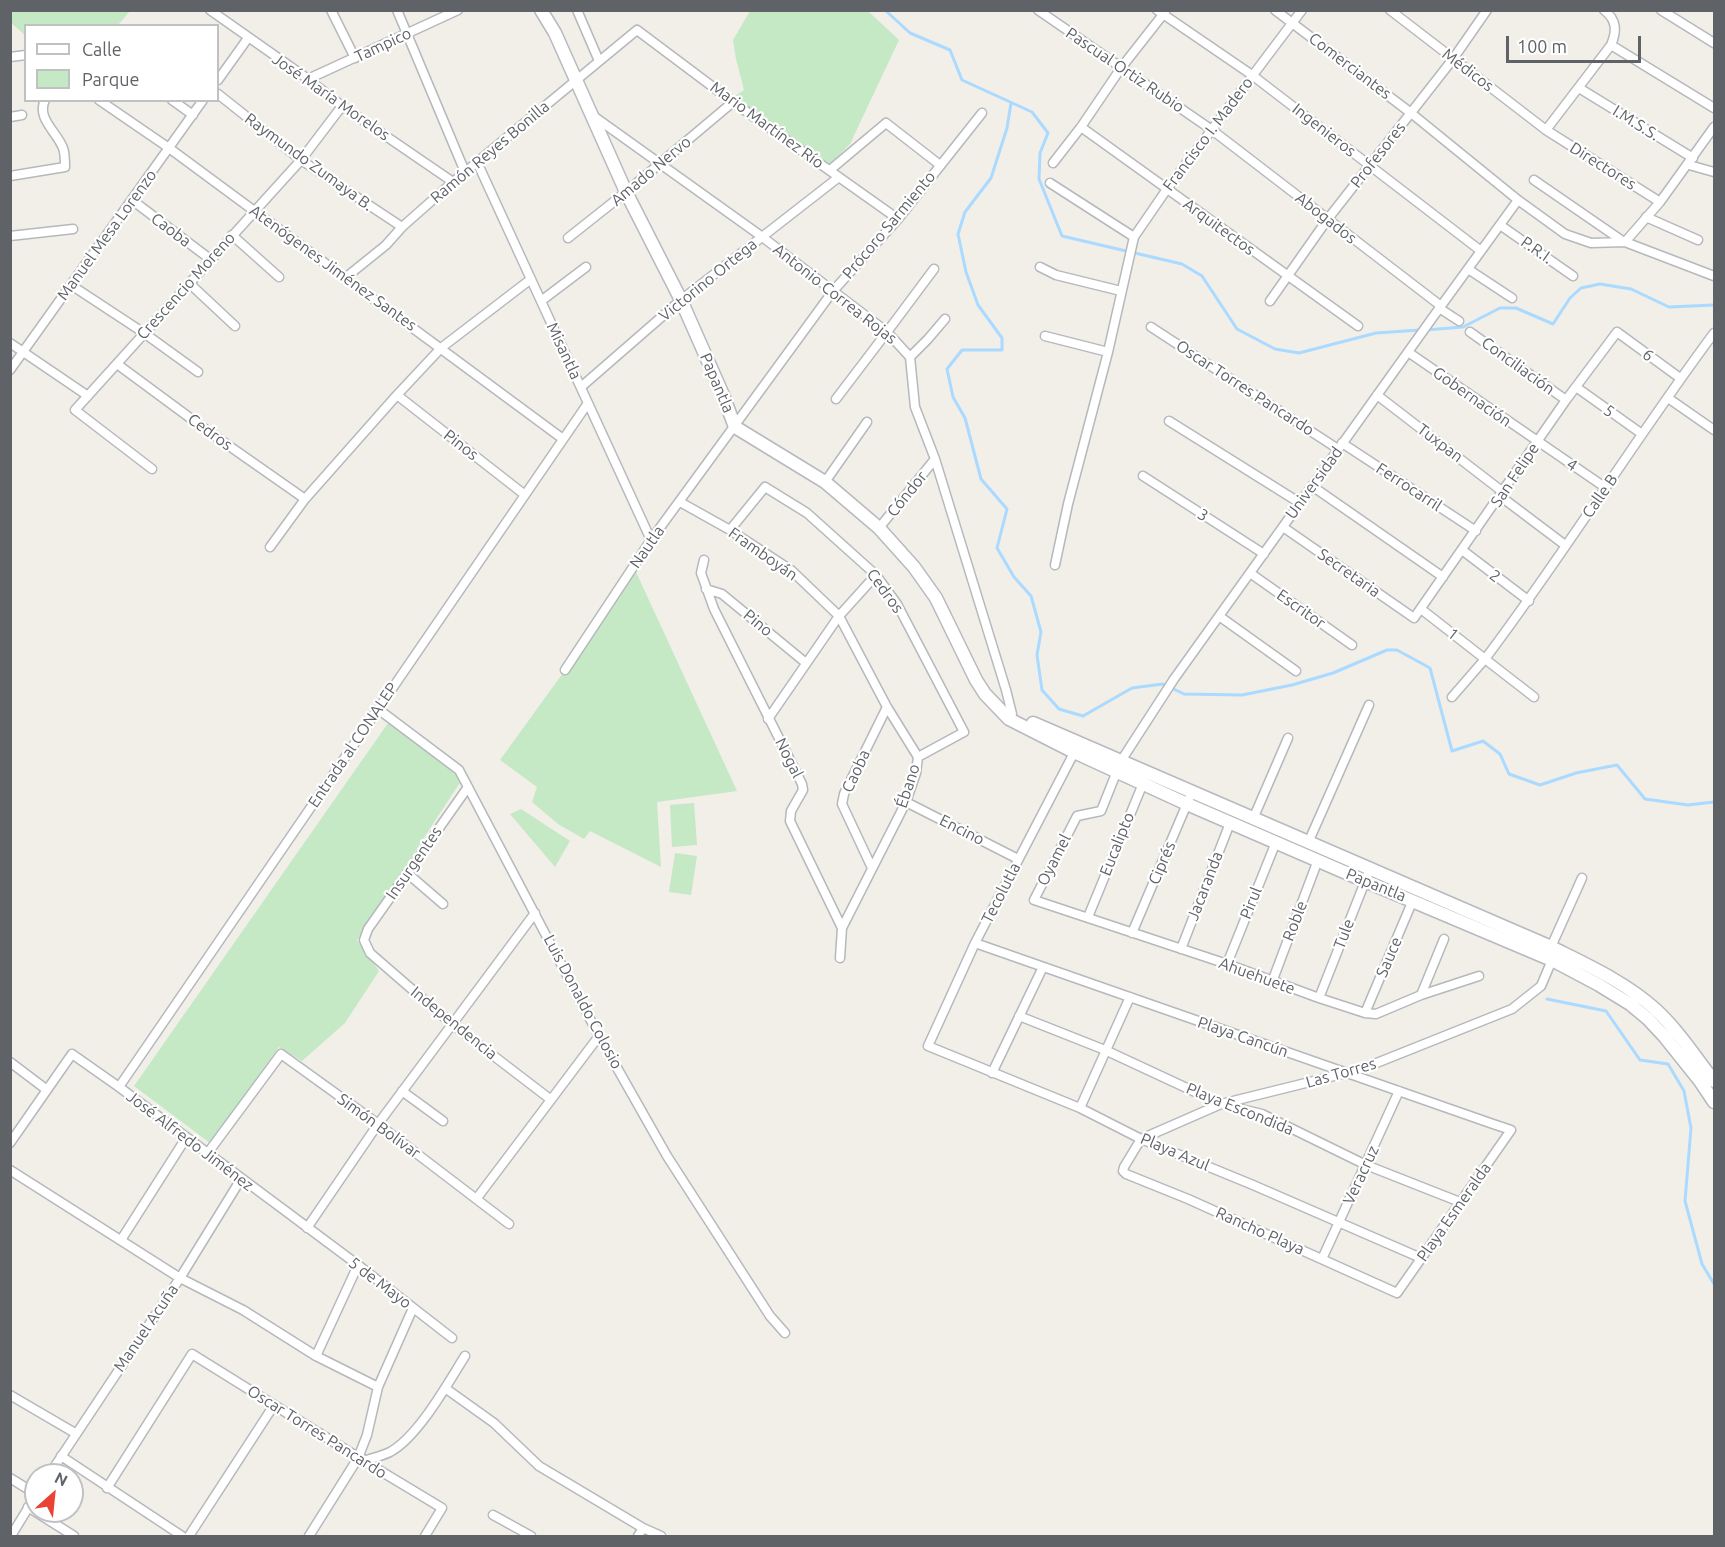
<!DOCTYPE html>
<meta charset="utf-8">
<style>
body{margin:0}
#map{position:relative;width:1725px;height:1547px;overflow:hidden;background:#f1efe8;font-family:Ubuntu,sans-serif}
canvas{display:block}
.frame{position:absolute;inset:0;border:12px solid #5f6368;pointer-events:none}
.legend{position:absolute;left:24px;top:24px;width:195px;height:78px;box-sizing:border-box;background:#fff;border:2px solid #bfc1c3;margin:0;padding:8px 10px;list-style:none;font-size:18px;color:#5f6368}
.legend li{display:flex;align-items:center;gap:12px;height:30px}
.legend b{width:30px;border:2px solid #bfc1c3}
.north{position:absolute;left:24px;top:1463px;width:60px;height:60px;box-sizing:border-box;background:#fff;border:2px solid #bfc1c3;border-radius:50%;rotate:27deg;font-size:16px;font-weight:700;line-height:24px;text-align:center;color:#5f6368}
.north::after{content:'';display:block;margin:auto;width:21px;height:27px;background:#ea4335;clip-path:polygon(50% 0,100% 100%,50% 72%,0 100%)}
.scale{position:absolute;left:1506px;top:36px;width:135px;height:27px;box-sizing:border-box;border:3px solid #5f6368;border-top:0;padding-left:8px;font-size:18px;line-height:21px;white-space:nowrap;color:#5f6368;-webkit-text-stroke:4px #fff;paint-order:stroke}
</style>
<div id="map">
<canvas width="1725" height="1547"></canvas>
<div class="frame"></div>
<ul class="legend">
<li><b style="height:8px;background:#fff"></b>Calle</li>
<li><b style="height:16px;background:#c5e8c5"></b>Parque</li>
</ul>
<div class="north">N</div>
<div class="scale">100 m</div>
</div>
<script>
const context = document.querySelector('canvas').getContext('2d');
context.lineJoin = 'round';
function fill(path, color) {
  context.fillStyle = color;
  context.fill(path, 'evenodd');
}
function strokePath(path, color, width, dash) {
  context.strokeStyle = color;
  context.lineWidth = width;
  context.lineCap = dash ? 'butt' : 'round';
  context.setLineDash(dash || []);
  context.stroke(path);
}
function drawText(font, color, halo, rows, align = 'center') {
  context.font = font + ' Ubuntu,sans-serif';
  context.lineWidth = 4.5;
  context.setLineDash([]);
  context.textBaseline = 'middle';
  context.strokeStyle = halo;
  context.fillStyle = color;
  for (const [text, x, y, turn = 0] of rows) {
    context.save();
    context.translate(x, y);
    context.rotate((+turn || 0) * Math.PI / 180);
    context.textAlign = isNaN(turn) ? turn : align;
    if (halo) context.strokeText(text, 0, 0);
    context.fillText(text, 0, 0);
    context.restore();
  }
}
fill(new Path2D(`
 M10,11l1,-1 119,1 -12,14 -92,1 -1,9 -14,-12z
 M868,11l31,29 -49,104 -20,20 -96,-67 10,-7 -8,-31 -3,-19 17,-29z
 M636,572l101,219 -80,11 4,65 -71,-36 -6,8 -26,-15 -26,-22 5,-15 -37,-27z
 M393,716l70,62 -106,162 22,31 -34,52 -43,38 -23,-14 -69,96 -76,-57z
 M694,803l3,42 -25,2 -2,-42z
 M521,809l49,32 -15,26 -45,-53z
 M675,853l22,3 -6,39 -22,-3z`), '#c5e8c5');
strokePath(new Path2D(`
 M885,10l25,23 40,17 12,30 70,32 16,21 -8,20 -1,26 23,57 120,28 20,12 35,53 38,20 24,4 77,-20 44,-3
 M1011,103l-4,25 -16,50 -26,34 -7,22 8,38 12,33 24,33v12h-40l-15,19 6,28 12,21 16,61 26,30 -10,39 17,29 17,19 10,36 -4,23 5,35 17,19 24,7 49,-28 31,-4 21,10 58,1 50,-10 41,-12 54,-23h10l33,18 22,83 31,-10 17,13 9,20 31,11 36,-12 41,-8 28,34 43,6 26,-3
 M1426,330l37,-3 37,-19h16l37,16 17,-26 11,-10 19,-4 31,5 38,18 45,-2
 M1547,999l59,12 34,49 28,4 16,27 7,37 -6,73 17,63 12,20`), '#aadaff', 3);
const street = new Path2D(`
 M210,10l98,69 34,27 111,76
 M331,10l24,48
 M397,10l68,162
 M577,10l22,51
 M1038,10l174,120 229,176
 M1157,10l95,65 229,176
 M1275,10l136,103 107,87 47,34 26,9 34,-1 89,34
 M1390,10l156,120 114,72
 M1661,10l53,33
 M1611,45l103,63
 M10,57l16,-2
 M308,79l150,-69
 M218,80l30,-42
 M1579,88l114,70
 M218,94l83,66 101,67
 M99,100l70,48 394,291
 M172,100l21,15
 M592,115l169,121 126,96 23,25 5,50 20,52 71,231 6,24 -3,5
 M10,117l12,-2
 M1081,127l277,199
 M1546,130l65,-85c6,-14 6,-25 -7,-35
 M477,162l174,378
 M1053,163l28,-36 40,-59 44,-56
 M1689,165l25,7
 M830,170l56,-47 54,42
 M10,176l55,-9c0,-6 0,-14 -2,-19 -6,-16 -27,-30 -18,-48
 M1534,180l90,62
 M1050,183l84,54
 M132,200l78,59
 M1646,217l52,23
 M1500,225l73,51
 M232,235l47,42
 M10,236l63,-7
 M568,238l58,-46 107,-90
 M1625,242l35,-40 54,-75
 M1040,267l16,8 65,16
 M1468,269l44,29
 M345,278l41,-33 16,-18 51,-45 184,-152 96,72 165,117
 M189,283l46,43
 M71,285l73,48 54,39
 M541,301l45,-34
 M1270,301l57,-81 126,-161 34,-49
 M1439,308l20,13
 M1151,327l187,122
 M1470,332l96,68
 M1045,336l63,16
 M10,343l78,53
 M1408,352l198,136
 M910,357l18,-18 17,-20
 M117,364l88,65 100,70
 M10,370l193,-270
 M581,387l100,-87 158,-123
 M1576,387l66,47
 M397,395l128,100
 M1377,395l126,97
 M1668,398l46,32
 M836,399l51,-67 47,-63
 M1169,421l131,82
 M1342,443l134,88
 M152,469l-77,-59 226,-250 41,-54
 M1143,476l121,78
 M825,482l42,-60
 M1312,486l131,91
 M1500,496l65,49
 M680,502l50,28 61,40 48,46 48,91 31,50 -2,16 -10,29 -64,126
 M1283,527l131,91 152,-218 51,-68 63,46
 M879,528l56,-69
 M730,530l35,-43 42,26 69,62 21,29 67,128 -46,25
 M270,547l35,-48 92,-104 44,-47 90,-69
 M1462,550l67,51
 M704,560l-3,13 13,36 88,175 1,6 -12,21 -1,10 52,107 -2,30
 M1055,565l13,-61 40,-152 26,-115 33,-48 135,-179
 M1250,573l102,72
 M706,589l16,5 84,69
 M1421,609l64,50c80,-106 150,-220 229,-326
 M1219,616l77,55
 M565,670l86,-130 182,-249 65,-72 84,-106
 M1452,697l33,-38 49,38
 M378,709l81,61 140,266 68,120 103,160 15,17
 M768,719l71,-103 37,-41
 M1076,749l-101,194 -47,103 152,62 61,31 112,46 168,73
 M468,787l-100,142 -4,11 6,13 82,71 98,75
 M906,802l112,57
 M1253,819l35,-81
 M1308,843l61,-138
 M872,868l-30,-64 2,-10 43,-87
 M407,873l36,31
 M1088,917l56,-136
 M1132,933l60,-141
 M975,943c173,61 346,121 518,181l18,6 -114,163 -209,-94 -62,-25 -3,-3 1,-4 17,-28 80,-35 125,-31 18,-5 148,-59 29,-23 11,-26
 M1551,947l31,-69
 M1181,949l49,-126
 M1227,964l49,-122
 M1479,976l-58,19 -45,19 -11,-1 -46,-15 -92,-34 -193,-64 43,-84 24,-5 20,-50 53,-82 259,-362 85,-117
 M1272,982l46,-122
 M1421,995l23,-56
 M1319,998l51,-129
 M1365,1013l48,-113
 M1019,1016l86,34 116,54 41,10 104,51 94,37
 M10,1062l37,28
 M992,1073l51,-106
 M119,1087l469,-684
 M402,1091l41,30
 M1080,1108l50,-111
 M10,1143l62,-89 47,33 239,178 94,73
 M207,1154l74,-100 97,70 131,100
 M10,1170l170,108 63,32 73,46 62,31
 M477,1198l122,-162
 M307,1228l71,-104 157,-211
 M121,1240l65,-102
 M1322,1259l77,-168
 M316,1356l42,-91
 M445,1388l49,35 45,43 104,62 18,8
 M10,1395l65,38
 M61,1456l121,80
 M364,1461c8,-3 18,-5 26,-9 28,-15 58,-69 75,-96
 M49,1475l131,-197 61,-99
 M10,1478l26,16
 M107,1488l85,-134 172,107 78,47 -17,28
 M28,1507l46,29
 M493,1515l38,21
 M11,1536l25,-41
 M189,1536l85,-131
 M309,1536l49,-78 9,-23 11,-48 35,-79
 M638,1536l5,-8`);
const secondary = new Path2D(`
 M541,10l14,23 71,159 55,108 42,95 12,32 90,55 54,46 35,39 22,31 40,82 9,14 24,25 65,33 113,52 178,77 187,79 47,25 31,19 18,15 16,17 36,45 14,21
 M1033,723l518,224c36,18 74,35 104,62 23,21 40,48 59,72`);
strokePath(street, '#b5b8bc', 11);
strokePath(secondary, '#b6babf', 15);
strokePath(street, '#fff', 8);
strokePath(secondary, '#fff', 12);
drawText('16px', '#5f6368', '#fff', [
 ["Tampico",383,45,-25],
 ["Comerciantes",1350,66,37],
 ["Pascual Ortiz Rubio",1125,70,34],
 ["Médicos",1468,70,37],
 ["José María Morelos",331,97,35],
 ["I.M.S.S.",1636,123,32],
 ["Mario Martínez Río",767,125,36],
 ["Ingenieros",1324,130,38],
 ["Francisco I. Madero",1208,134,-53],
 ["Ramón Reyes Bonilla",490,152,-40],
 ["Profesores",1378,155,-52],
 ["Raymundo Zumaya B.",309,162,36],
 ["Directores",1603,166,32],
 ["Amado Nervo",651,171,-40],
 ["Abogados",1326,218,38],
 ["Prócoro Sarmiento",889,225,-50],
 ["Arquitectos",1219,227,36],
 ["Caoba",171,230,37],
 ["Manuel Mesa Lorenzo",107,235,-54],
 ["P.R.I.",1537,250,35],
 ["Atenógenes Jiménez Santes",333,268,36],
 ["Victorino Ortega",708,280,-39],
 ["Crescencio Moreno",186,286,-48],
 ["Antonio Correa Rojas",835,294,38],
 ["Misantla",564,351,65],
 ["6",1648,355,36],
 ["Conciliación",1518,366,36],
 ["Papantla",717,383,67],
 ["Oscar Torres Pancardo",1245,388,33],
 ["Gobernación",1472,397,35],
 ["5",1609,411,35],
 ["Cedros",210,432,36],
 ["Tuxpan",1440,443,37],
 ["Pinos",461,445,38],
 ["4",1572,465,33],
 ["San Felipe",1515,475,-56],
 ["Universidad",1314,483,-54],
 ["Ferrocarril",1409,487,33],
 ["Cóndor",907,494,-51],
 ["Calle B",1600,496,-55],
 ["3",1203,515,33],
 ["Nautla",647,547,-55],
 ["Framboyán",763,554,35],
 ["Secretaria",1349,573,35],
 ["2",1495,576,37],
 ["Cedros",885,591,54],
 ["Escritor",1301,609,35],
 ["Pino",758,623,40],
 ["1",1453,634,38],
 ["Entrada al CONALEP",353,745,-56],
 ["Nogal",789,758,63],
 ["Caoba",856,771,-65],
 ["Ébano",908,786,-72],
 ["Encino",962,830,27],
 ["Eucalipto",1117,844,-68],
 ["Oyamel",1054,860,-63],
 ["Insurgentes",414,863,-55],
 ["Ciprés",1162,863,-67],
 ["Papantla",1376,885,22],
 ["Jacaranda",1205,886,-69],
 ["Tecolutla",1001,893,-63],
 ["Pirul",1251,903,-68],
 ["Roble",1295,921,-69],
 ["Tule",1344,934,-69],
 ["Sauce",1389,957,-67],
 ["Ahuehuete",1257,976,20],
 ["Luis Donaldo Colosio",583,1002,62],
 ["Independencia",454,1023,39],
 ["Playa Cancún",1243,1037,19],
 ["Las Torres",1341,1073,-16],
 ["Playa Escondida",1240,1109,22],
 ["Simón Bolívar",379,1126,36],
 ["José Alfredo Jiménez",190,1141,37],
 ["Playa Azul",1175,1152,23],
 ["Veracruz",1361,1175,-65],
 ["Playa Esmeralda",1454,1212,-55],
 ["Rancho Playa",1260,1231,24],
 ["5 de Mayo",380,1283,37],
 ["Manuel Acuña",146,1328,-56],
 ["Oscar Torres Pancardo",317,1432,32]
]);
</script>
